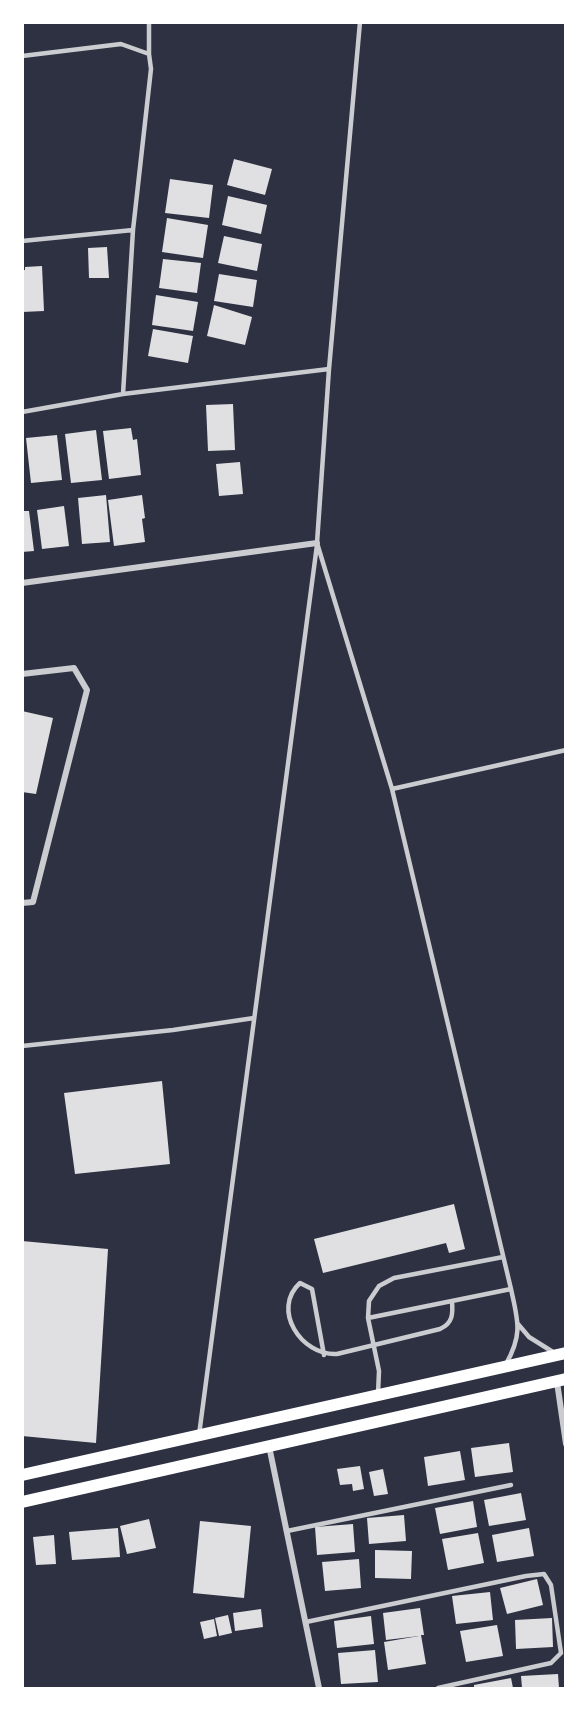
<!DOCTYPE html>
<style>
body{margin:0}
#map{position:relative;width:588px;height:1711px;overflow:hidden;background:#2d3142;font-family:Manrope,sans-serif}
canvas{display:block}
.frame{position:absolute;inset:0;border:24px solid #fff;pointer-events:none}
</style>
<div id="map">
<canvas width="588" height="1711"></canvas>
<div class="frame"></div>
</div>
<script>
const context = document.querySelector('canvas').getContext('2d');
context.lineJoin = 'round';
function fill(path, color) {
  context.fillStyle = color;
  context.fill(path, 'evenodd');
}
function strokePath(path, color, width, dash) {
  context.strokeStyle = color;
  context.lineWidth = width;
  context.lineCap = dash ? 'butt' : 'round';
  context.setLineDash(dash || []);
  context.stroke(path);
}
fill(new Path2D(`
 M234,159l38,10 -7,26 -38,-10z
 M170,179l43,6 -4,33 -44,-5z
 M228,196l39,9 -6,29 -39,-9z
 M167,218l41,7 -5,33 -41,-6z
 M224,236l38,8 -5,27 -39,-8z
 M107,247l2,31h-20l-1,-30z
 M163,259l38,4 -4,30 -38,-5z
 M42,266l2,45 -22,1v-42h3v-3z
 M219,274l38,6 -4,27 -39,-6z
 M156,295l42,7 -5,29 -41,-6z
 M214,305l38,12 -7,28 -38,-9z
 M153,329l40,7 -5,27 -40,-7z
 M233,404l2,46 -27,1 -2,-46z
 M131,428l2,12 4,-1 4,36 -32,4 -6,-48z
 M96,430l6,50 -31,3 -6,-49z
 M57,435l5,45 -31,3 -5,-45z
 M240,462l3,32 -24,2 -3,-32z
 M106,495l4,47 -28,2 -4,-46z
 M142,495l3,23 -3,1 3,23 -31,4 -6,-46z
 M64,506l5,40 -27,3 -5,-39z
 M22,511h7l5,40 -12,1z
 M22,711l31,7 -17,76 -14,-2z
 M162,1081l8,83 -95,10 -11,-81z
 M454,1204l11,45 -16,4 -3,-10 -123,30 -9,-34z
 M22,1241l86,8 -12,194 -74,-7z
 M509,1443l4,29 -38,5 -4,-29z
 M460,1451l5,29 -37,6 -4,-29z
 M360,1466l4,23 -11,2 -1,-7 -12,1 -3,-16z
 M383,1469l5,25 -14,2 -5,-24z
 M521,1493l5,27 -37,6 -5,-26z
 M473,1501l4,26 -37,7 -5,-26z
 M404,1515l2,26 -37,3 -2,-26z
 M149,1519l7,29 -29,6 -7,-28z
 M200,1521l51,5 -7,72 -51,-5z
 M353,1524l2,28 -38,3 -2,-28z
 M118,1528l2,29 -48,3 -3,-28z
 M529,1528l5,28 -37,6 -5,-27z
 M478,1533l6,30 -36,7 -6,-31z
 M54,1535l2,29 -20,1 -3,-28z
 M375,1550l37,1 -1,28 -36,-1z
 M359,1559l2,29 -36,3 -3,-29z
 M537,1579l6,26 -36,9 -7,-26z
 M490,1592l3,28 -37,4 -4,-28z
 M420,1608l4,27h-3l5,29 -38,6 -4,-28 35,-6 -33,4 -3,-27z
 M261,1609l2,18 -28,4 -2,-18z
 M228,1615l4,18 -13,3 -4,-18z
 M371,1616l3,28 -37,4 -3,-27z
 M552,1618l1,29 -37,2 -1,-29z
 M214,1619l3,17 -13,3 -4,-17z
 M497,1625l6,31 -37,6 -6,-31z
 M375,1650l3,32 -37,2 -3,-31z
 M558,1674l1,14h-37l-1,-12z
 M511,1678l2,10h-39v-3z`), '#e0e0e3');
strokePath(new Path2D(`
 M149,22v32
 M360,22l-31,347 -12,174 75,246 119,500c7,32 12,45 -5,75
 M22,56l99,-12 28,10 2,15 -18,161 -10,164
 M22,241l111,-11
 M22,412l101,-18 206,-25
 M392,789l174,-39
 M22,1046l151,-16 81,-12
 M368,1318l143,-29
 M518,1324l11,13 24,15
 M324,1355l-12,-66 -12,-6c-29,26 1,73 37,71l103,-25c13,-6 13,-15 12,-28
 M378,1394l1,-23 -11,-53 1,-17 10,-15 15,-8 109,-21
 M199,1435l118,-890
 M287,1531l224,-46
 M306,1622l220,-46 18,-2 7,11 10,68 -10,10 -113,25`), '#caccd0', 4.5);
strokePath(new Path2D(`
 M22,583l295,-40
 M22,674l52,-6 13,22 -54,212 -11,1
 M557,1382l9,62
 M269,1446l50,242`), '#caccd0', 6);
strokePath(new Path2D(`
 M22,1475l544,-122
 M22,1502l544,-123`), '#fff', 12);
</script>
